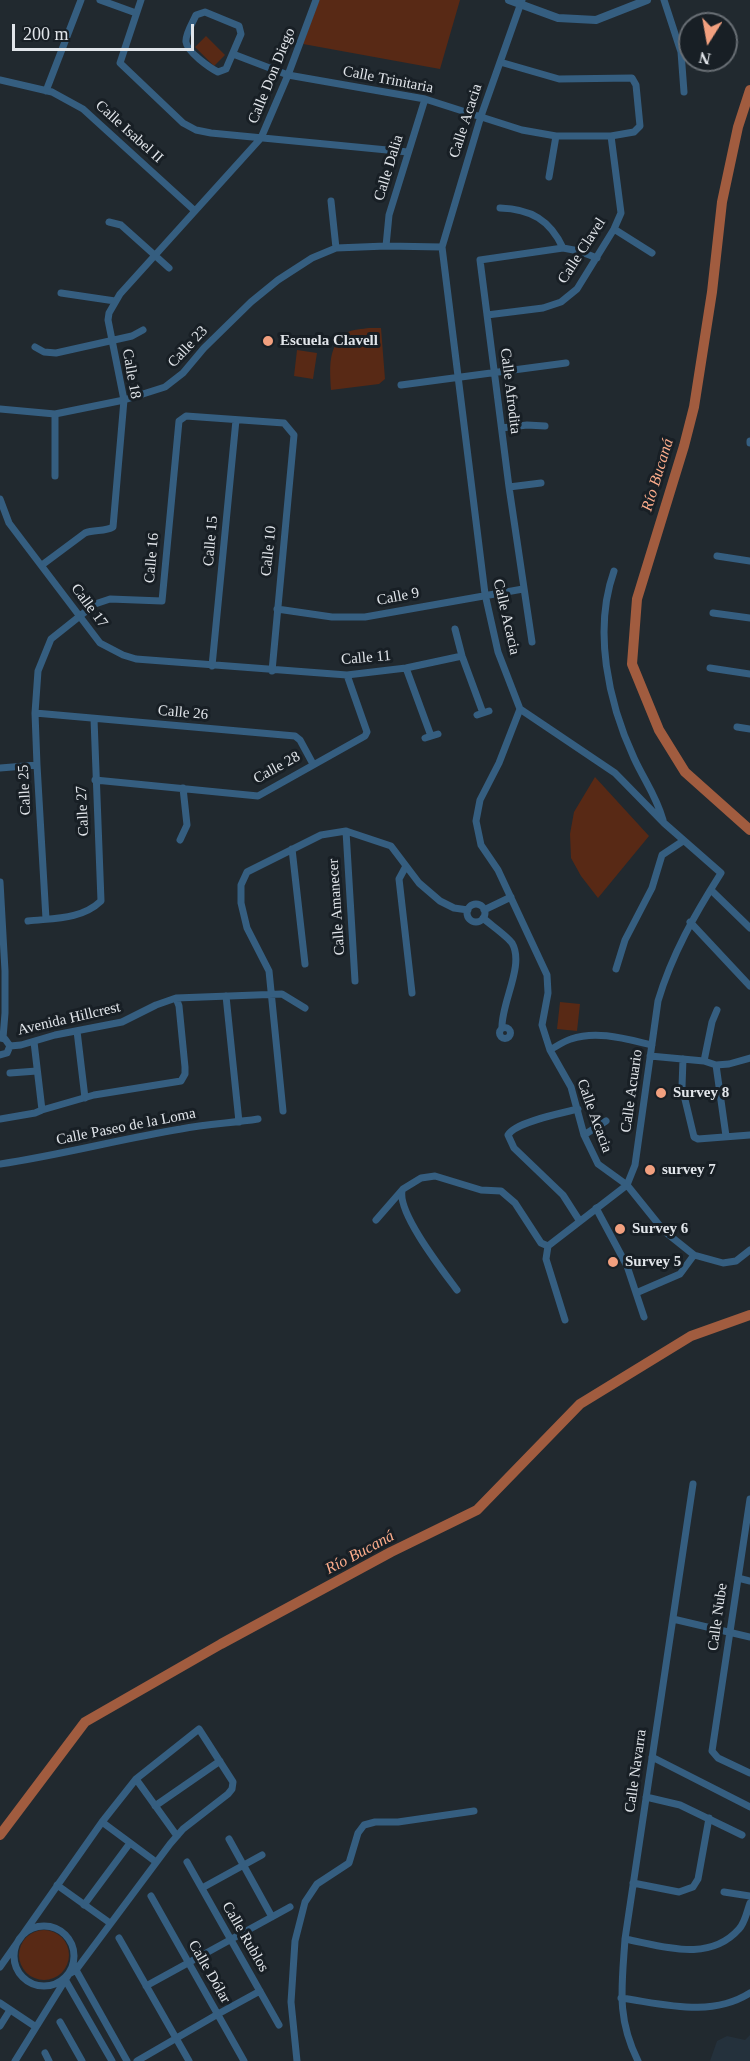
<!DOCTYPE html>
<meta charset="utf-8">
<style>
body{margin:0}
#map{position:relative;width:750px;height:2061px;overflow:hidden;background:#21292f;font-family:Georgia,serif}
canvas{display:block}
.north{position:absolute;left:678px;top:12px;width:60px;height:60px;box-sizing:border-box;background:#181f25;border:2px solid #686e74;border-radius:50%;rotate:191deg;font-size:16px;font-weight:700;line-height:24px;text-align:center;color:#e1e5ea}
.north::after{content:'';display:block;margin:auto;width:21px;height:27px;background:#f2a07f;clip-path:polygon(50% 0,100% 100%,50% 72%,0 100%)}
.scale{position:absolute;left:12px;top:24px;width:182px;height:27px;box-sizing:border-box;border:3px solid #e1e5ea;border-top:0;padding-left:8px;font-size:18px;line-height:21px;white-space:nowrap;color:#e1e5ea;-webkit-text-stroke:4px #181f25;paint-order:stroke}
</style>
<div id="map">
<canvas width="750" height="2061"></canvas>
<div class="north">N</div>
<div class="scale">200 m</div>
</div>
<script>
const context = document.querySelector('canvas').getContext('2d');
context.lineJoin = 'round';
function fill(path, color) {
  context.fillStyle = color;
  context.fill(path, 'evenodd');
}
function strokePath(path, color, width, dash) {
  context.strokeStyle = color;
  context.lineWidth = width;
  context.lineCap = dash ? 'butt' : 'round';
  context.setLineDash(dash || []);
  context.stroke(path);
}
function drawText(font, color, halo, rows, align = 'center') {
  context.font = font + ' Georgia,serif';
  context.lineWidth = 6;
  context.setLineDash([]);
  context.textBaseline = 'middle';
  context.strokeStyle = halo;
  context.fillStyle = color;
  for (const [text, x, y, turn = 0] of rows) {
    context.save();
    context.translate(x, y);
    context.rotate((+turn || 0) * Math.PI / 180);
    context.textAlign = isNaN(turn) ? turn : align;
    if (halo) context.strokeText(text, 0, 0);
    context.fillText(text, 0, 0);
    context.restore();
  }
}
fill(new Path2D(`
 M750,2035v26h-40l7,-20 10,-5 18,4z`), '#24313c');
fill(new Path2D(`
 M319,0h141l-20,69 -137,-25z
 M206,36l19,19 -11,11 -19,-19z
 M369,328h12l4,51 -6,5 -48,6c-1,-21 -4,-43 15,-57 6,-4 17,-4 23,-5z
 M297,350l20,3 -4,26 -19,-3z
 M595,777l54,59 -51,62 -17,-22 -10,-18 -1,-24 4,-22z
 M560,1002l20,2 -3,27 -20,-2z
 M19 1955a25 25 0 1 1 50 0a25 25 0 1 1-50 0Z`), '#582915');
strokePath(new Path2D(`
 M750,90l-12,37 -16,75 -10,90 -18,115 -10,39 -47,153 -5,65 27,66 26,42 65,58
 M0,1835l85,-113 136,-78 170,-92 86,-42 103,-106 111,-68 59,-21`), '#a15c3f', 10);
strokePath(new Path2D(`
 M100,0l36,13
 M141,0l-21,63 63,60 13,7 15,3 197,19
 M522,0l-41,116 -39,131 43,347 13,58 22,57 -21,54 -19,37 -4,21 5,24 17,25 49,105 1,18 -6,32 8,25 21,37 13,48 14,29 29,21 37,46 30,24 29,8 13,-2 14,-11
 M664,0l17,52 3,40
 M205,12l34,14 2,8 -15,35 -8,3c-8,-4 -31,-20 -32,-30 -1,-8 7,-20 10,-27z
 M233,54l55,21 137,24 97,31 34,6h55l23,-4 6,-6 -4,-41 -4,-7 -73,1 -59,-17
 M0,80l52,12 31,17 112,102
 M46,91l35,-91
 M549,177l7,-41
 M331,201l5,47
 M500,208c31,1 50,12 63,40
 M109,222l12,3 48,43
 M614,229l38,24
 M386,246l3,-31 36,-116
 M61,293l54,8
 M487,315l56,-7 18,-6 16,-13 37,-60 7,-16 -10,-77
 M35,347l9,5 12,1 76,-17 11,-6
 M401,385l165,-22
 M0,409l55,5 69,-14 41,-13 18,-14 21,-25 47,-46 27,-22 34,-22 24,-10 50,-2 56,1
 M55,414v62
 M502,428l25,-3 18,1
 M750,443v-2
 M509,487l32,-4
 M0,499l9,24 91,120 23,12 13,4 211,16 59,-7 56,-12
 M717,556l33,5
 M42,565l43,-32c9,-4 20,-1 28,-6l11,-127 -16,-80 1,-7 11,-19 141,-156 27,-63 28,-75
 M614,571c-21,59 -6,131 20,187 10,22 22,37 29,62
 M277,609l55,8h33l158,-28
 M713,613l37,5
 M455,629l7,27 21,57
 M532,642l-23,-155 -29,-227 83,-12 16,3 18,7
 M212,666l24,-246
 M406,668l25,68
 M710,668l40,6
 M520,709l95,64 49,50 57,50c-26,41 -49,81 -63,128l-23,164 -8,20 -79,61 -2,13 19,61
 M35,713l260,23 5,4 13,24
 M477,715l12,-4
 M737,727l13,2
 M425,738l13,-4
 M0,768l37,-3
 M95,780l163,16 107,-60 2,-4 -20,-57
 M346,831l9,150
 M180,840l7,-15 -4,-37
 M292,849l13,115
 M406,866l-7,13 13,114
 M0,882l5,89v42l-2,25
 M711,890l39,38
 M467 913a9 9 0 1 1 18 0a9 9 0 1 1-18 0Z
 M484,910l27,-13
 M483,918c8,7 24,18 29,25 13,22 -11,60 -10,85
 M46,919l-9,-154 -2,-52 3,-42 13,-32 44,-35 15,-5 52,2 17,-180 7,-5 98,7 10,12 -22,236
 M28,921c25,-3 53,-1 73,-20l-7,-182
 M690,922l60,64
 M616,969l9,-29 27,-52 10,-33 21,-14
 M226,996l13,126
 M499.5 1033a5.5 5.5 0 1 1 11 0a5.5 5.5 0 1 1-11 0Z
 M77,1031l8,67
 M0,1038l5,1 5,7 -3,7 -7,2
 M34,1042l8,68
 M10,1046l11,-1 34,-10 67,-13 34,-17 20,-7 106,-4 23,14
 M550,1050c7,-4 14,-9 21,-11 26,-9 55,0 81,6
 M650,1056l54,5 12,4 13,-1 21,-6
 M683,1059l-1,28 12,50 4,2 52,-4
 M704,1061l8,-39 5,-12
 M716,1065l10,71
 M10,1073l27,-2
 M578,1109c-16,4 -63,13 -70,26l6,13 49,47 16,25
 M283,1111l-14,-140 -22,-43 -6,-25v-18l6,-13 74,-37 25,-4 45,15 28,37 21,18 14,7 14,2
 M0,1119l35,-6 7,-3 52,-15 87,-14 4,-7v-7l-6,-61 -3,-8
 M584,1135l22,-14
 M0,1164c61,-9 120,-25 181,-35 25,-5 51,-6 77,-10
 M402,1191c-4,23 41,80 55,99
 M596,1208l31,58 17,51
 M376,1220l27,-31 18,-11 14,-2 46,14 20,1 14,12 26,40 7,3
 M636,1293l44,-19 14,-19
 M750,1499l-38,252 6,7 32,15
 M738,1578l12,3
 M673,1619l77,18
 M652,1757l98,50
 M136,1779l41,57
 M646,1797l34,8 62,30
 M155,1806l65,-45
 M102,1822l54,40
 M229,1839l43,78
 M187,1862l92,163
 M633,1883l46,9 14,-5 5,-8 11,-61
 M57,1885l53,38
 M202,1888l60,-33
 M724,1892l26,4
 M151,1896l93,165
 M84,1905l46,-62
 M14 1956a30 30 0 1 1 60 0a30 30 0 1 1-60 0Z
 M119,1938l70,123
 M625,1939c38,7 84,24 114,-10 6,-6 8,-18 11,-26
 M0,1967l102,-145 34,-43 63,-50 34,53 -1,7 -4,5 -45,35 -13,15 -94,126 -7,4 -54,87
 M76,1970l51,91
 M66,1981l46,80
 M146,1986l144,-79
 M621,1998c43,6 90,20 129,-5
 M0,2003l36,24
 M60,2022l22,39
 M0,2026l10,-16
 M45,2053l4,8
 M137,2061l81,-47 42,-23
 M297,2061l-6,-59 4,-61 10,-39 12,-18 32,-21 9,-30 6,-8 11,-3h23l76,-11
 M638,2061c-22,-44 -16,-75 -13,-122l68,-455`), '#355e80', 7);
strokePath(new Path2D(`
 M509,0l49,18 38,2 51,-20`), '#355e80', 8);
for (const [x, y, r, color] of [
 [268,341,6,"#f2a07f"],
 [661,1093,6,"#f2a07f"],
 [650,1170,6,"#f2a07f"],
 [620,1229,6,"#f2a07f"],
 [613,1262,6,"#f2a07f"]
]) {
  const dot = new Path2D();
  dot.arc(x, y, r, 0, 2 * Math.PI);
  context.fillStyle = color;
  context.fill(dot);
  strokePath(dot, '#181f25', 2);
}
drawText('15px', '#e1e5ea', '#181f25', [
 ["Calle Don Diego",272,76,-68],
 ["Calle Trinitaria",388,80,11],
 ["Calle Acacia",466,121,-72],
 ["Calle Isabel II",129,132,42],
 ["Calle Dalia",389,168,-73],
 ["Calle Clavel",582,251,-57],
 ["Calle 23",188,347,-47],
 ["Calle 18",131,374,80],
 ["Calle Afrodita",510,391,83],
 ["Calle 15",211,541,-85],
 ["Calle 10",269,551,-84],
 ["Calle 16",152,558,-85],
 ["Calle 9",398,597,-11],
 ["Calle 17",89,606,53],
 ["Calle Acacia",506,617,77],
 ["Calle 11",366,658,-5],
 ["Calle 26",183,713,5],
 ["Calle 28",277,768,-29],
 ["Calle 25",25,790,-93],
 ["Calle 27",83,811,-93],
 ["Calle Amanecer",337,907,-94],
 ["Avenida Hillcrest",69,1019,-13],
 ["Calle Acuario",632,1091,-82],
 ["Calle Acacia",594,1116,70],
 ["Calle Paseo de la Loma",126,1127,-11],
 ["Calle Nube",718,1617,-82],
 ["Calle Navarra",636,1771,-82],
 ["Calle Rublos",245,1937,60],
 ["Calle Dólar",209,1972,60]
]);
drawText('bold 15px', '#e1e5ea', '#181f25', [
 ["Escuela Clavell",280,341],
 ["Survey 8",673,1093],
 ["survey 7",662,1170],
 ["Survey 6",632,1229],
 ["Survey 5",625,1262]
], 'left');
drawText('italic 16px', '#fdad8c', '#181f25', [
 ["Río Bucaná",658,475,-73],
 ["Río Bucaná",360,1553,-28]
]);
</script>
